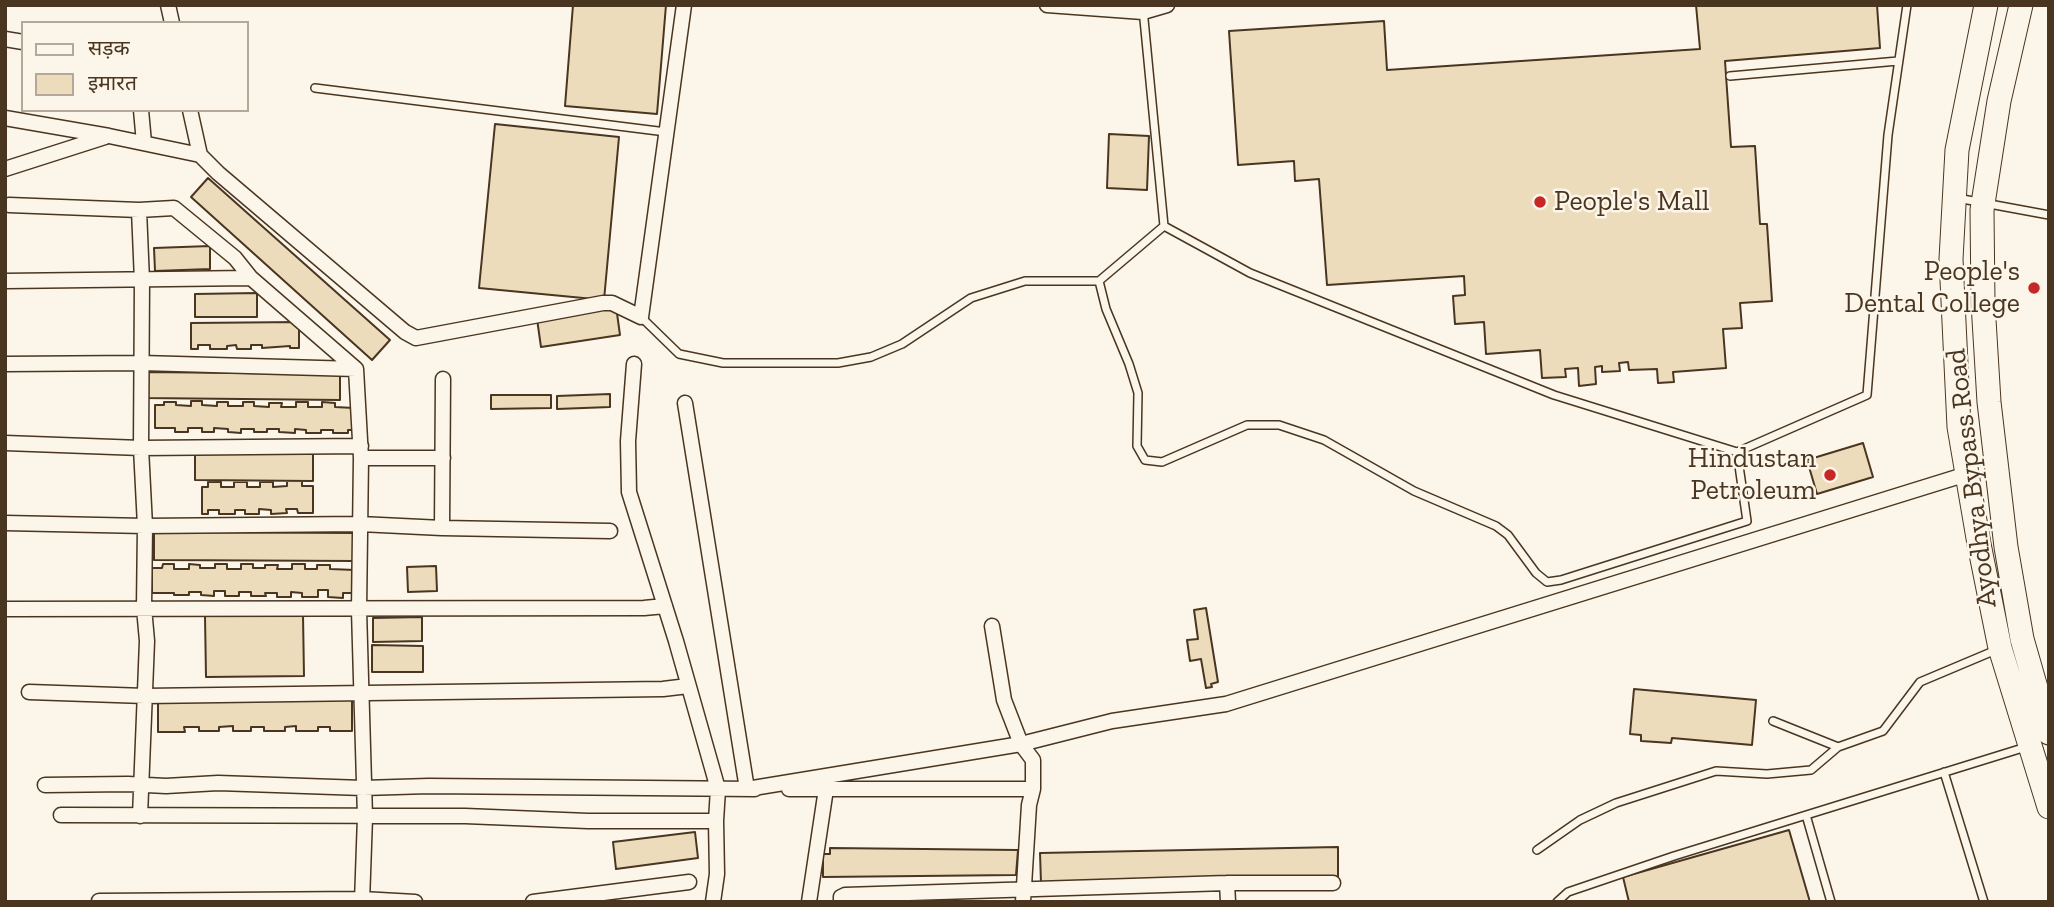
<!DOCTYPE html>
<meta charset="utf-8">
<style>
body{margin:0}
#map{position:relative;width:2054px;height:907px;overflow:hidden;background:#fbf6e9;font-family:"Zilla Slab","Noto Sans Devanagari",serif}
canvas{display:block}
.frame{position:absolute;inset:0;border:7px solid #4a3520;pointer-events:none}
.legend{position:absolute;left:21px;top:21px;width:228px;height:91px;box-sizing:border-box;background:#fbf6e9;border:2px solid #b4a999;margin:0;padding:9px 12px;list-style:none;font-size:21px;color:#4a3520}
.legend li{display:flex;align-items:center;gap:14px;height:35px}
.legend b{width:35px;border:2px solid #b4a999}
</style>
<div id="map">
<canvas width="2054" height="907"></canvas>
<div class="frame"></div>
<ul class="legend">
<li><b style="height:9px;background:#fbf6e9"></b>सड़क</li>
<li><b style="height:19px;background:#ecdcbc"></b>इमारत</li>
</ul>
</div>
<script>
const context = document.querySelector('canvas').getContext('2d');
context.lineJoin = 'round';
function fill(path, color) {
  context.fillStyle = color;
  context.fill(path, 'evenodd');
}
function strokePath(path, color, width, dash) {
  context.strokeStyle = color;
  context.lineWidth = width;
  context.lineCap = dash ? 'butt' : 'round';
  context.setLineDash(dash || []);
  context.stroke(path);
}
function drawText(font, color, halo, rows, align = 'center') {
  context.font = font + ' "Zilla Slab",serif';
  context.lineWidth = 5;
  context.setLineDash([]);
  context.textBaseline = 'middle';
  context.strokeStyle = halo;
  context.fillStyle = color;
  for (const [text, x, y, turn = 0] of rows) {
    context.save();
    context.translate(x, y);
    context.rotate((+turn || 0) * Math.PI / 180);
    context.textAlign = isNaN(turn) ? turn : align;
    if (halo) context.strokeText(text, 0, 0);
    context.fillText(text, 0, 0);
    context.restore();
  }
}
const building = new Path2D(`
 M573,5h93l-9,109 -92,-8z
 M1696,5h181l3,43 -155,13 6,86 24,-1 5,78h7l5,77 -32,2 2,25 -19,1 3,39 -53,4 1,10 -16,1 -1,-14 -28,1 -1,-8 -9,1 1,8 -18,1v-6l-7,1 1,17 -17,2 -1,-18 -13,1 1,8 -24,1 -2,-28 -54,4 -2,-32 -29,2 -2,-28 12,-1 -1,-19 -137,9 -8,-106 -24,2 -1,-20 -56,4 -9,-134 155,-10 3,49 313,-21z
 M495,124l124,13 -15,163 -125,-12z
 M1109,134l40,2 -2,54 -40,-2z
 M208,178l182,162 -18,20 -181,-163z
 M210,246v23l-55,2 -1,-23z
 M257,293v24h-62v-23z
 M616,306l4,29 -79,12 -4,-28z
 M299,322v26h-9v-2l-28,2v-3h-11v4h-14l-1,-4 -9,1v3h-17v-4h-12v4h-7v-26z
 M144,372l196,2v26l-197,-2z
 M610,394v13l-53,2v-13z
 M491,395h60v13l-60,1z
 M191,401h11v4l15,1v-4h11v4h15v-4h11v4l15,1v-4h13l-1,4h15v-5h12v5h14v-5l13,1v4l19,1 -1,22h-5v3h-15v-3h-12v3h-15v-3l-11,-1v4l-16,-1v-3h-12v3h-13v-3h-13v4l-13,-1v-3l-14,-1v4h-12v-4h-14v4h-13v-4h-20v-23h9v-3h12v3l15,1z
 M1863,443l10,34 -56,17 -10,-34z
 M195,454h118v27l-118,-1z
 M287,481h15v5h11v27h-15l-1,-4h-11l1,4 -16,1v-4l-12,-1v5h-14v-4h-10v4h-16v-4h-11v4h-6v-27h6v-5h13v5h13v-5h13v5h13v-5h13v5l14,-1z
 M154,532l201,1v28l-201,-1z
 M163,564h11v5h15v-5l11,1v3h15v-4h12v5h14v-5h12v4h12v-3h13l-1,4h15v-5h13v5h12v-4h13v4l25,1v23h-12v5l-15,-1v-7h-10v7h-16v-4l-11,-1v5h-14v-4h-12l1,3h-15v-4h-12v4h-14v-5h-11v5l-13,-1v-3h-12v3h-15v-2h-22v-25h10z
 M436,566l1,25 -29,1 -1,-25z
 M1206,608l12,74 -7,2 1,3 -6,1 -5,-29 -11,2 -3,-21 11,-1 -4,-29z
 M303,615l1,61 -98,1 -1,-61z
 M422,617v24l-49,1v-24z
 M372,645l51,1v26h-51z
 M1634,689l122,11 -4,45 -80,-7 -1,5 -30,-2v-6l-11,-1z
 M352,699v32h-22v-4h-12v4h-22v-5l-11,1v4h-21v-4h-13v4h-18v-5l-14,1v4h-20v-4h-15l1,5h-27v-32z
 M1789,830l21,72h-181l-6,-25z
 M695,832l3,26 -82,11 -3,-27z
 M1338,847v30l-297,6 -1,-30z
 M830,848l188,2 -2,25 -193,2v-23h7z`);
fill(building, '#ecdcbc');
strokePath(building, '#4a3520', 2);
const lane = new Path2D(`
 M1143,9l21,217 86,47 304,122 183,57 130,-57 21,-260 19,-130
 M1730,76l168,-15
 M315,88l351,44
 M1957,198l92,17
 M1164,226l-65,55 7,28 23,55 9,29 -1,53 8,14 17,2 85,-37h32l45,15 90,51 82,35 12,9 28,38 11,9 14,-2 186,-59 -10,-69
 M641,317l38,37 44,9h115l33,-6 31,-13 69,-46 54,-17h74
 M1773,721l65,26
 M1944,772l40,130
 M1806,815l25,87
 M1537,850l43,-30 36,-17 100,-32 51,3 44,-4 27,-23 45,-16 37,-49 76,-32
 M1557,902l11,-10 106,-36 352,-109`);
const street = new Path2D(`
 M168,5l4,18
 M1047,5l96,7 24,-7
 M5,39l18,3
 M141,110l3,33
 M190,110l10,45
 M5,118l104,18 91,19 18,18 187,159 11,6 187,-35h9l29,14 43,-312
 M5,169l100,-32
 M9,205l130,5
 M5,281l246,-3
 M5,364l136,-1 215,6
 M634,364l-6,77 1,51 47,149 42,148 -2,32 1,53 -4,28
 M685,403l62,386 274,-45 91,-23 114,-17 741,-230
 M5,443l136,5 220,-2
 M361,458h82
 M5,523l140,3 215,-2 82,4 168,3
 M442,528l1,-149
 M5,609l639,-1 21,-2
 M992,626l12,74 17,44 12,16v29l-4,16 -6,97
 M29,692l116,4 518,-7 25,-3
 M45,785l83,-1 38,2 52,-3 145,5 66,-2 326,3
 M789,789h244
 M61,815l404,1 123,5h128
 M140,816l7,-175 -3,-33 1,-82 -4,-78 1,-167 -3,-71 35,-2 61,50 16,20 105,91 5,89 -2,152 6,207 -3,85
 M1227,883l1,19
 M99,901l263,-2 53,3
 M533,902l156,-20
 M809,902l17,-113
 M841,902v-5l4,-2 382,-12h106`);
const primary = new Path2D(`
 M1986,5l-29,145 -6,109 8,168 20,117 21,104 49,159
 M2021,5l-22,96 -17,109 1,93 6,99 17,145 16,92 27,94`);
strokePath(lane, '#4a3520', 10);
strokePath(street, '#4a3520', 17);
strokePath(primary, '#4a3520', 25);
strokePath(lane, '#fbf6e9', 7);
strokePath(street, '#fbf6e9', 14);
strokePath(primary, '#fbf6e9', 23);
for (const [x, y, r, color] of [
 [1540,202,7,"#c62828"],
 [2034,288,7,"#c62828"],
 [1830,475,7,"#c62828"]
]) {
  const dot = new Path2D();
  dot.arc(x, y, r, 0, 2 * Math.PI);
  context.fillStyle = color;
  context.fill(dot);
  strokePath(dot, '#fbf6e9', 2.5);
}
drawText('28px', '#4a3520', '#fbf6e9', [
 ["People's Mall",1554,202,"left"],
 ["People's",2020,272],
 ["Dental College",2020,304],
 ["Hindustan",1816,459],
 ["Petroleum",1816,491]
], 'right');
drawText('28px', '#4a3520', '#fbf6e9', [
 ["Ayodhya Bypass Road",1972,478,-97]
]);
</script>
